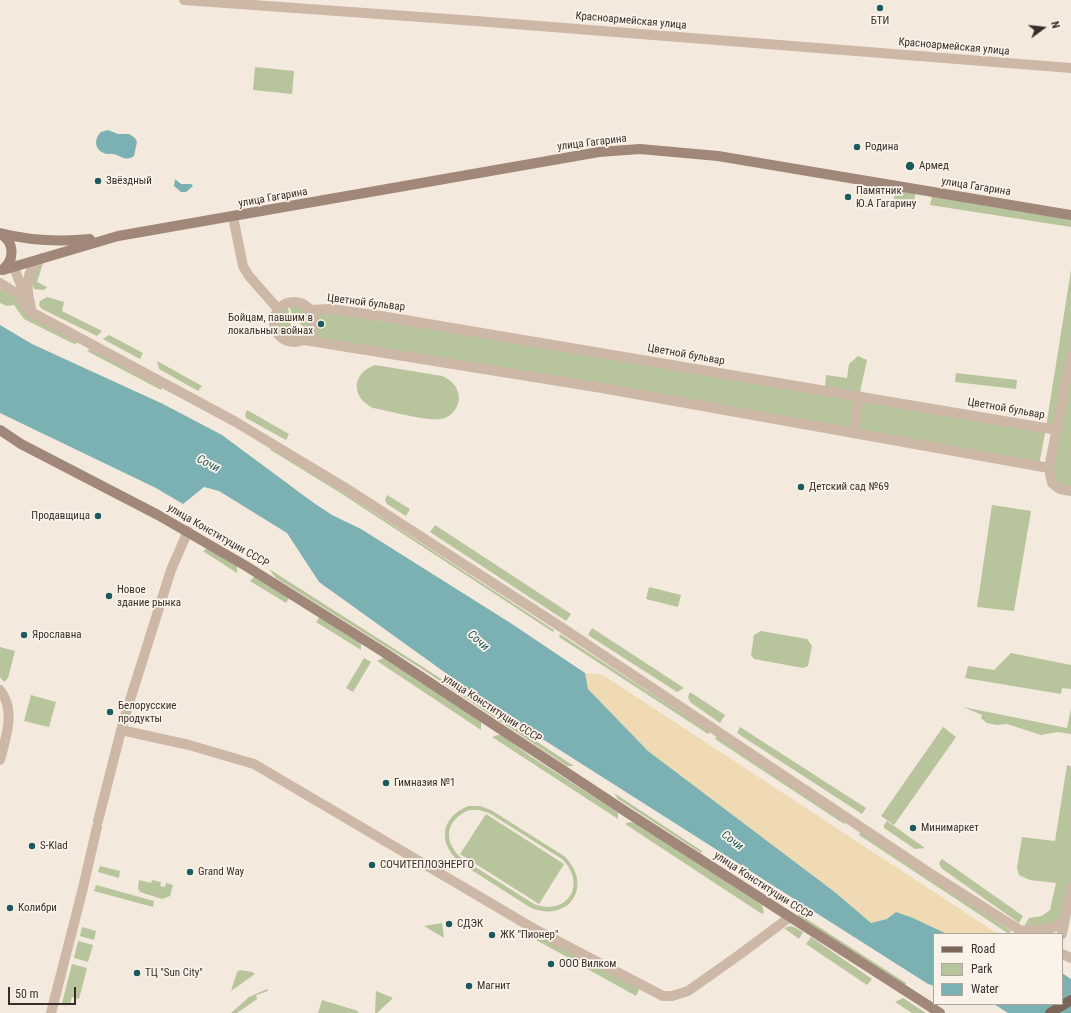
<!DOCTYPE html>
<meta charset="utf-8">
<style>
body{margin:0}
#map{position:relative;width:1071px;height:1013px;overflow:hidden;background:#f4e9dd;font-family:"Roboto Condensed",sans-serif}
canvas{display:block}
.legend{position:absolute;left:933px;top:933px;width:130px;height:72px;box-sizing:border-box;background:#fbf3ea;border:1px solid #ada49d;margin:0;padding:5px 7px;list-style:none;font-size:12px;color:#392e29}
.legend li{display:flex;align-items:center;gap:8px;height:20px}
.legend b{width:20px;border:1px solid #ada49d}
.north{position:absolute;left:1023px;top:8px;width:40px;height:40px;-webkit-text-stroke:3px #fbf3ea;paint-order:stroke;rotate:75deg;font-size:11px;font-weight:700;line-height:16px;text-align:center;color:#392e29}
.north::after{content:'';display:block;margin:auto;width:14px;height:18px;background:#392e29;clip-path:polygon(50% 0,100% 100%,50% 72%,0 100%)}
.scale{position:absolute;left:8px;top:987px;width:68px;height:18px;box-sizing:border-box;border:2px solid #392e29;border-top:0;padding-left:5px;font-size:12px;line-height:14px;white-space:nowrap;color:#392e29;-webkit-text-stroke:3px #fbf3ea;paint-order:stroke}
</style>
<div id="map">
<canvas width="1071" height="1013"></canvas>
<ul class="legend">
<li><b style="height:5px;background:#7c6459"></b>Road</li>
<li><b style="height:11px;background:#b7c49c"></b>Park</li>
<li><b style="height:11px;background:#7bb1b2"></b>Water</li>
</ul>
<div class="north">N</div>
<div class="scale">50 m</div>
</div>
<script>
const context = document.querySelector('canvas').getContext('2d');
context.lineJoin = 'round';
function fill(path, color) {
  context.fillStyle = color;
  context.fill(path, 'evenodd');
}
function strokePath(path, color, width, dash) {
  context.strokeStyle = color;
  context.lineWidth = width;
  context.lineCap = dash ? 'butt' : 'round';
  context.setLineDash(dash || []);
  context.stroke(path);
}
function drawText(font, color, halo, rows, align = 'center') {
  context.font = font + ' "Roboto Condensed",sans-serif';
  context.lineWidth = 3.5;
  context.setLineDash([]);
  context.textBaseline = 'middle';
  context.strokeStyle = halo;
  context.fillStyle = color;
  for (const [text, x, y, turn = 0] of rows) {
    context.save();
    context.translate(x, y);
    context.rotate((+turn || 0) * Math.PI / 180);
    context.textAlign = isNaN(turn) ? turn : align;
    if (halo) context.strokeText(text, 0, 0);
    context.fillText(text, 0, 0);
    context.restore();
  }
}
fill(new Path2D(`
 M255,67l39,4 -2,23 -39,-4z
 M895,186l21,3 -2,13 -20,-3z
 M933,192l138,23v12l-141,-22z
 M43,263l-6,19 10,5 -3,3 -10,-1 -2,-6 2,-15z
 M1071,270v221l-19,-8 5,-53 -11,-2 -7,37 -730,-129c6,-9 6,-16 1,-26l515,80 1,-15 21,3 2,-14 9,-8 9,4 -8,36 187,31z
 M7,289l73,53 -6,2 -50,-25 -10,-14 -7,1 -7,-3v-13z
 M47,297l17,5 -2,9 40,20 -5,5 -55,-27 -3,-4 1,-4z
 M289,305c15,-3 26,11 20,25 -9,-4 -9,-8 -16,-12z
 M286,306l3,5 -2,9 5,6 -9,9c-9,-9 -7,-21 3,-29z
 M299,327l8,5c-6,6 -13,9 -21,5l6,-7z
 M109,335l34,18 -3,6 -37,-20z
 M91,348l72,38 -2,4 -74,-39z
 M157,361l45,25 -4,5 -39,-22z
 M375,365l67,11c9,4 16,10 17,21 0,10 -7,20 -18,22 -16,2 -51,-8 -68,-11 -22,-11 -22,-34 2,-43z
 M956,373l61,7 -1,9 -61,-7z
 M247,410l42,24 -3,6 -40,-22 -1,-4z
 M269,449h4l36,21 245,160 -1,2 -214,-140z
 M387,495l23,14 -4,7 -19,-12 -2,-4z
 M992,505l39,6 -17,100 -37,-4z
 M435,525l136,89 -5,7 -136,-89z
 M207,548l30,17v8l-34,-22z
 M269,569l154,98 151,99h-7l-145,-97 -146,-91z
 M255,576l35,20 -4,7 -36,-22z
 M649,587l32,8 -3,12 -32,-8z
 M320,616l41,26v8l-45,-28z
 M592,628l92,60 -7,4 -89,-57z
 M761,631l46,8 5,7 -4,20 -5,2 -49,-9 -3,-4 3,-20z
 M560,634l150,98 -2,2 -149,-97z
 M0,647l15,4 -7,27 -4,4 -4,-5z
 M1011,653l60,12v24l-9,-1 -1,6 -96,-16 3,-12 26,4z
 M385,657l96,64v9l-104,-69z
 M364,658l7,4 -18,30 -7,-4z
 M690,692l35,23 -5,8 -30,-21 -2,-5z
 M31,695l25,7 -7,25 -25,-6z
 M963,707l104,21 4,-20v26l-13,-2 -17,3 -34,-11 -10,1 -10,-2 -6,-5 1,-3z
 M740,727l126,81 -4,6 -125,-81z
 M943,727l13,10 -62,88 -13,-9z
 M498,735h4l28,21 86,55 2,2v6l-126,-82z
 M717,736l129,85 -2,3 -129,-85z
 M1067,765l4,1v122l-12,37 -36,3 6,-10 13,-2 8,-6 6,-27 -26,-3 -11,-5 -2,-7 5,-31 33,4z
 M614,793l88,58 -1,2 -83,-54z
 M468,806h12l11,4 73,46c30,29 6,67 -33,52l-72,-46c-22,-21 -18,-44 9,-56zM469,810h10l10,3 73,46c26,25 5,58 -28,45l-73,-46c-19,-18 -15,-38 8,-48z
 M486,814l78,50 -25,40 -79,-50z
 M887,821l38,27 -10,1 -31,-21v-3z
 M629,822l8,1 125,82 2,7 -2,2 -137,-90z
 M861,831l150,100 -2,3 -150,-99z
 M942,859l81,57 -4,7 -78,-55 -2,-5z
 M100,866l20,5 -1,7 -21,-6z
 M139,880l12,3 1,-3 9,2 -1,4 5,1 1,-4 7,2 -3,11 -8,3 -22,-7 -2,-4z
 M96,885l58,16 -1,6 -59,-16z
 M799,914l107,69 -1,3 -107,-70z
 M442,923l2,15 -20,-12z
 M791,926l3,1 9,5 -4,7 -15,-11z
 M82,927l14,4 -2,9 -14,-4z
 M539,934l43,23 -4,6 -42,-23z
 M811,937l61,42 -5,6 -61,-41z
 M78,941l15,4 -5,17 -14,-4z
 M587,959l53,29 -4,8 -52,-29z
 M72,964l15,4 -8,31 -7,-2 -2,8 -8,-2z
 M240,970l12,2 3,2 -24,17 6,-19z
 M267,989l1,2 -12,4 1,4 -20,14h-6l18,-16z
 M376,991l17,7 -16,15h-2z
 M903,998l23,15h-14l-17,-11z
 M322,1000l36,11v2h-40z`), '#b7c49c');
fill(new Path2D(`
 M585,673l18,2 395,259h-51l-34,-16 -26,1 -16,4 -35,-30 -188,-142 -60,-62z`), '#f0dab3');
fill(new Path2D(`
 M108,130l10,4h11l6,4 2,4 -3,14c-9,6 -12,0 -21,-2 -3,-1 -6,1 -9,-1 -10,-4 -10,-14 -3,-21z
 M175,179l6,5h10l2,2 -7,6h-5l-7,-6z
 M0,325l32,19 131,60 59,31 89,66 21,14 29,14 151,95 73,49 3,16 60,62 188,142 35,30 16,-4 9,-7 17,6 34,16h-13v52l-6,-2 -428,-272 -181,-130 -32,-49 -68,-42 -15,-4 -21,17 -27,-16 -156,-75z
 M1062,973l9,6v34h-63l-14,-9h68z`), '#7bb1b2');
strokePath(new Path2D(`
 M233,217l10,49 6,10 29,33
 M274 322a20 20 0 1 1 40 0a20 20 0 1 1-40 0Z
 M310,310l20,-1 51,7 676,114
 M304,340l298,48 447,80
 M1071,356l-22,112 3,15 8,6 11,2
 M854,433l5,-37
 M0,690c16,20 6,47 0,70
 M121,730l68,15 65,19 284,167 125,65h9l16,-5 51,-36 51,-38
 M1021,931c17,-3 28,2 43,-10
 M1062,934l9,-46`), '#cdb8a8', 10);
strokePath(new Path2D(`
 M184,0l292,21 595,47
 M11,260l13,33
 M0,283l19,12 7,12 7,6 201,108 110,66 217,140 367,245 98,62
 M31,308c-5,-20 -7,-37 11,-50
 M98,821l26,-102 47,-149 17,-39
 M1062,954l9,4
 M51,1013l31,-121 15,-65`), '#cdb8a8', 10);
strokePath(new Path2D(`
 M0,233c31,8 59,9 90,6
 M0,234c15,8 15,26 2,36
 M3,270l115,-34 481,-84 41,-3 78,7 353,59
 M0,430l21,14 137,71 88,51 136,85 246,162 312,200`), '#a18779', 10);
strokePath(new Path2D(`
 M1050,1013l21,-13`), '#7c6459', 10);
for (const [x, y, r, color] of [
 [880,8,4,"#1c5a5d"],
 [857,147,4,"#1c5a5d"],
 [910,166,5,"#1c5a5d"],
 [98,181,4,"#1c5a5d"],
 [848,197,4,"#1c5a5d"],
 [321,324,4,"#1c5a5d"],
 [801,487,4,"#1c5a5d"],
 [98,516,4,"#1c5a5d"],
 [109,596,4,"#1c5a5d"],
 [24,635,4,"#1c5a5d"],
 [110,712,4,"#1c5a5d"],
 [386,783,4,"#1c5a5d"],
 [913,828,4,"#1c5a5d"],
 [32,846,4,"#1c5a5d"],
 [372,865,4,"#1c5a5d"],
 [190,872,4,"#1c5a5d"],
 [10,908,4,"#1c5a5d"],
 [449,924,4,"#1c5a5d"],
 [492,935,4,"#1c5a5d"],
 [551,964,4,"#1c5a5d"],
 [137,973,4,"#1c5a5d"],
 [469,986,4,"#1c5a5d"]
]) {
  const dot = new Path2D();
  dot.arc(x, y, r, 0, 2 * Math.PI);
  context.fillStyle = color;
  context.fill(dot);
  strokePath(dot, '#fbf3ea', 1.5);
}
drawText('11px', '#392e29', '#fbf3ea', [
 ["Красноармейская улица",631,21,5],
 ["Красноармейская улица",954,47,5],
 ["улица Гагарина",592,143,-7],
 ["улица Гагарина",976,187,9],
 ["улица Гагарина",273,198,-10],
 ["Цветной бульвар",366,303,7],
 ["Цветной бульвар",686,355,10],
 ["Цветной бульвар",1006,409,10],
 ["улица Конституции СССР",218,536,30],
 ["улица Конституции СССР",492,709,33],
 ["улица Конституции СССР",763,886,33]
]);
drawText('11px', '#392e29', '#fbf3ea', [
 ["БТИ",880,21,"center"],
 ["Родина",865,147],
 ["Армед",919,166],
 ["Звёздный",106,181],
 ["Памятник",856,191],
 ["Ю.А Гагарину",856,204],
 ["Бойцам, павшим в",313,318,"right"],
 ["локальных войнах",313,331,"right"],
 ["Детский сад №69",809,487],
 ["Продавщица",90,516,"right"],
 ["Новое",117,590],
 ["здание рынка",117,603],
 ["Ярославна",32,635],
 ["Белорусские",118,706],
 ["продукты",118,719],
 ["Гимназия №1",394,783],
 ["Минимаркет",921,828],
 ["S-Klad",40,846],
 ["СОЧИТЕПЛОЭНЕРГО",380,865],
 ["Grand Way",198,872],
 ["Колибри",18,908],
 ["СДЭК",457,924],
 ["ЖК \"Пионер\"",500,935],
 ["ООО Вилком",559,964],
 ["ТЦ \"Sun City\"",145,973],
 ["Магнит",477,986]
], 'left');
drawText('italic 12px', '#1c5a5d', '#fbf3ea', [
 ["Сочи",208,464,27],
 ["Сочи",478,641,42],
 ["Сочи",732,841,38]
]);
</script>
